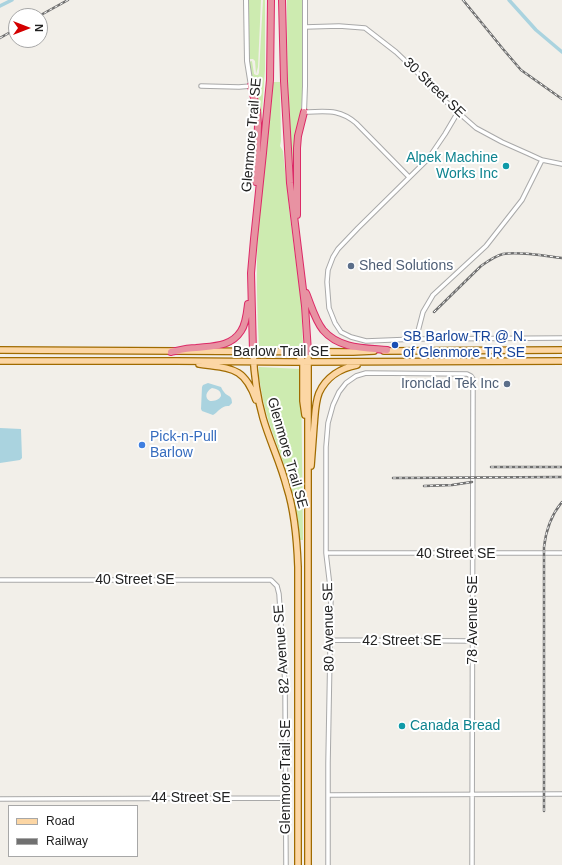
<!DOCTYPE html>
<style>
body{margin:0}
#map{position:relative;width:562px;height:865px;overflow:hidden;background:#f2efe9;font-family:Arial,sans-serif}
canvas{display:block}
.legend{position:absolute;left:8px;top:805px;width:130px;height:52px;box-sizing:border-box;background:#fff;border:1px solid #a7a7a7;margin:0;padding:5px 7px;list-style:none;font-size:12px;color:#222}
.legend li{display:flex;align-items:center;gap:8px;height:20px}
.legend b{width:20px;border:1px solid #a7a7a7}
.north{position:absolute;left:8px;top:8px;width:40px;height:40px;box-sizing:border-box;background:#fff;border:1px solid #a7a7a7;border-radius:50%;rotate:90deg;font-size:11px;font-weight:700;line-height:16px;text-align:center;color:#222}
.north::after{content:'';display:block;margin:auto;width:14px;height:18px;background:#d40000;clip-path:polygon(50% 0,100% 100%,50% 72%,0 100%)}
</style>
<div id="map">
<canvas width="562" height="865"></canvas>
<ul class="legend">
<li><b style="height:5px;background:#fcd6a4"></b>Road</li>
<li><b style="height:5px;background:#707070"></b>Railway</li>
</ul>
<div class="north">N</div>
</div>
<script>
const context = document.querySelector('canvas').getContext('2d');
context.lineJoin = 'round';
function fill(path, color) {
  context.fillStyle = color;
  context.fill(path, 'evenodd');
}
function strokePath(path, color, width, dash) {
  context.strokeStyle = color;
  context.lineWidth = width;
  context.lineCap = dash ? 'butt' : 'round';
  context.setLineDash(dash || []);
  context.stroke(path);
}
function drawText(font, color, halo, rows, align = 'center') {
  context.font = font + ' Arial,sans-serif';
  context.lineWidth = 4;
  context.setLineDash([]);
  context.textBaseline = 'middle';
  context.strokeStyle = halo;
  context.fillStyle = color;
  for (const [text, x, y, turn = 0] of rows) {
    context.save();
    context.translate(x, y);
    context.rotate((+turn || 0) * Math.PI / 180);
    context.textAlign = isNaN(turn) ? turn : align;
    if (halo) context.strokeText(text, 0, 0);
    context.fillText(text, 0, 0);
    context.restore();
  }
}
fill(new Path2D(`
 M248,0h13l-3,67 -2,7 -1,-13 -2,-2h-4z
 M263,0h2v69l-4,57h-1l-3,-26 -7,-29 -1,-9 3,-1 2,13 2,1h2l1,-2z
 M287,0h16v91l-9,78h-1c-5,-56 -6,-113 -6,-169z
 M272,82h8l1,59 -1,5 3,5 7,66 11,84 2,45h-44c-2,-38 -3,-77 -1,-115 3,-50 13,-99 14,-149z
 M259,367l42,2 2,171h-3c-2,-24 -6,-47 -14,-70 -9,-28 -21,-52 -25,-82 -1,-6 -3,-14 -2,-21z`), '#cdebb0');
fill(new Path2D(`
 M208,383l13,4c1,2 2,4 3,5 3,5 8,2 8,11l-3,3c-7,-1 -10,5 -16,9l-11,-4 -1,-2 1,-22 1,-2zM212,388c6,1 9,3 9,8 -2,4 -6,5 -11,5 -6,-3 -4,-10 2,-13z
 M0,428l21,1 1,29 -2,2 -20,3z`), '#aad3df');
strokePath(new Path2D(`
 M509,0l27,30 26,22
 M0,6l12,-6`), '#aad3df', 3.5);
const minor = new Path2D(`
 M305,27l34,-1 26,2 31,24 19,18 19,21 42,37 26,14 27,12 13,6 20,4
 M201,86l38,1 12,-1
 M304,112c21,0 34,-4 52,11l53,54
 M458,112l-13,22 -17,25 -70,69 -20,21 -5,8 -5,13 -1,12 2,26 6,15 6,9 10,5 15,4 50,-2 146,-1
 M416,339l7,-27 10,-17 53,-49 36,-46 20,-40
 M326,553h236
 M0,580h271l6,6 2,8 6,89 1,182
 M331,640l141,1
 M328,795l234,-1
 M0,799l286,-1
 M328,865v-102l3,-168 -5,-42v-106l2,-24 5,-18 6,-13 7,-9 10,-7 10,-3 101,1 4,2 2,3 -1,486`);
const tertiary = new Path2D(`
 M246,0l1,61 4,25
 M304,112l1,-26v-86`);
const primary = new Path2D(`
 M0,350l353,2 21,-1
 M384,351l178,-1
 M253,352c1,22 4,45 10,66 7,24 18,46 24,70 8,25 10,52 11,79v298
 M293,352l8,6 2,4v39l2,14
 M308,352v513
 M0,361h177l118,1 267,-1
 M199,364c32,5 45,2 57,36
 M311,466c1,-13 2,-26 3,-40 1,-10 1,-23 5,-33 7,-16 22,-25 38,-28`);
const motorway = new Path2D(`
 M282,0l2,81 6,102 15,123 3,46
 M251,86l6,24 1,15 -2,57
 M297,215v-67l1,-12 6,-24
 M306,293c5,12 9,27 17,37 16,19 42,18 64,20
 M171,352c9,-2 17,-4 25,-4 17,-2 35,-1 45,-17 5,-7 6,-18 7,-27
 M253,352l-2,-79 3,-34 9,-86 7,-73 1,-80`);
strokePath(minor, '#a9a9a9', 5.5);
strokePath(tertiary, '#a9a9a9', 6);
strokePath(primary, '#a06b00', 8);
strokePath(motorway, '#dc2a67', 8);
strokePath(minor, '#fff', 3.5);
strokePath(tertiary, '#fff', 4);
strokePath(primary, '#fcd6a4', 5.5);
strokePath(motorway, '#e892a2', 6);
const rail = new Path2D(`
 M463,0l40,49 18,21 41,29
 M39,16l29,-16
 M0,38l16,-9
 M434,312l47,-46c7,-5 14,-10 22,-12 17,-3 42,2 59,4
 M491,467h71
 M393,478l169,-1
 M424,486l28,-1 20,-3
 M544,811v-264c2,-17 7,-32 18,-45`);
strokePath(rail, '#707070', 2.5);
strokePath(rail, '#fff', 1, [3]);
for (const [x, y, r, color] of [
 [506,166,4,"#0f9aa8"],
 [351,266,4,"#5c6f8a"],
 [395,345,4,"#1a4fb4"],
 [507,384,4,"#5c6f8a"],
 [142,445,4,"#3f7fe0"],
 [402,726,4,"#0f9aa8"]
]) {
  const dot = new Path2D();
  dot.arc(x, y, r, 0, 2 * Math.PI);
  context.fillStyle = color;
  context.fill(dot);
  strokePath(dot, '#fff', 1.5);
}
drawText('14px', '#222', '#fff', [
 ["30 Street SE",434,88,44],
 ["Glenmore Trail SE",252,135,-85],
 ["Barlow Trail SE",281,352],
 ["Glenmore Trail SE",287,453,74],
 ["40 Street SE",456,554],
 ["40 Street SE",135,580],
 ["78 Avenue SE",473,620,-90],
 ["80 Avenue SE",329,627,-91],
 ["42 Street SE",402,641],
 ["82 Avenue SE",282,649,-94],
 ["Glenmore Trail SE",286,777,-90],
 ["44 Street SE",191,798]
]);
drawText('14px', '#0d838f', '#fff', [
 ["Alpek Machine",498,158],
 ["Works Inc",498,174],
 ["Canada Bread",410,726,"left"]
], 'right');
drawText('14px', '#4e5e75', '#fff', [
 ["Shed Solutions",359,266],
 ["Ironclad Tek Inc",499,384,"right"]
], 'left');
drawText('14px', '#164399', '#fff', [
 ["SB Barlow TR @ N.",403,337],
 ["of Glenmore TR SE",403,353]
], 'left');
drawText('14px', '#366cbe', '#fff', [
 ["Pick-n-Pull",150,437],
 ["Barlow",150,453]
], 'left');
</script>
